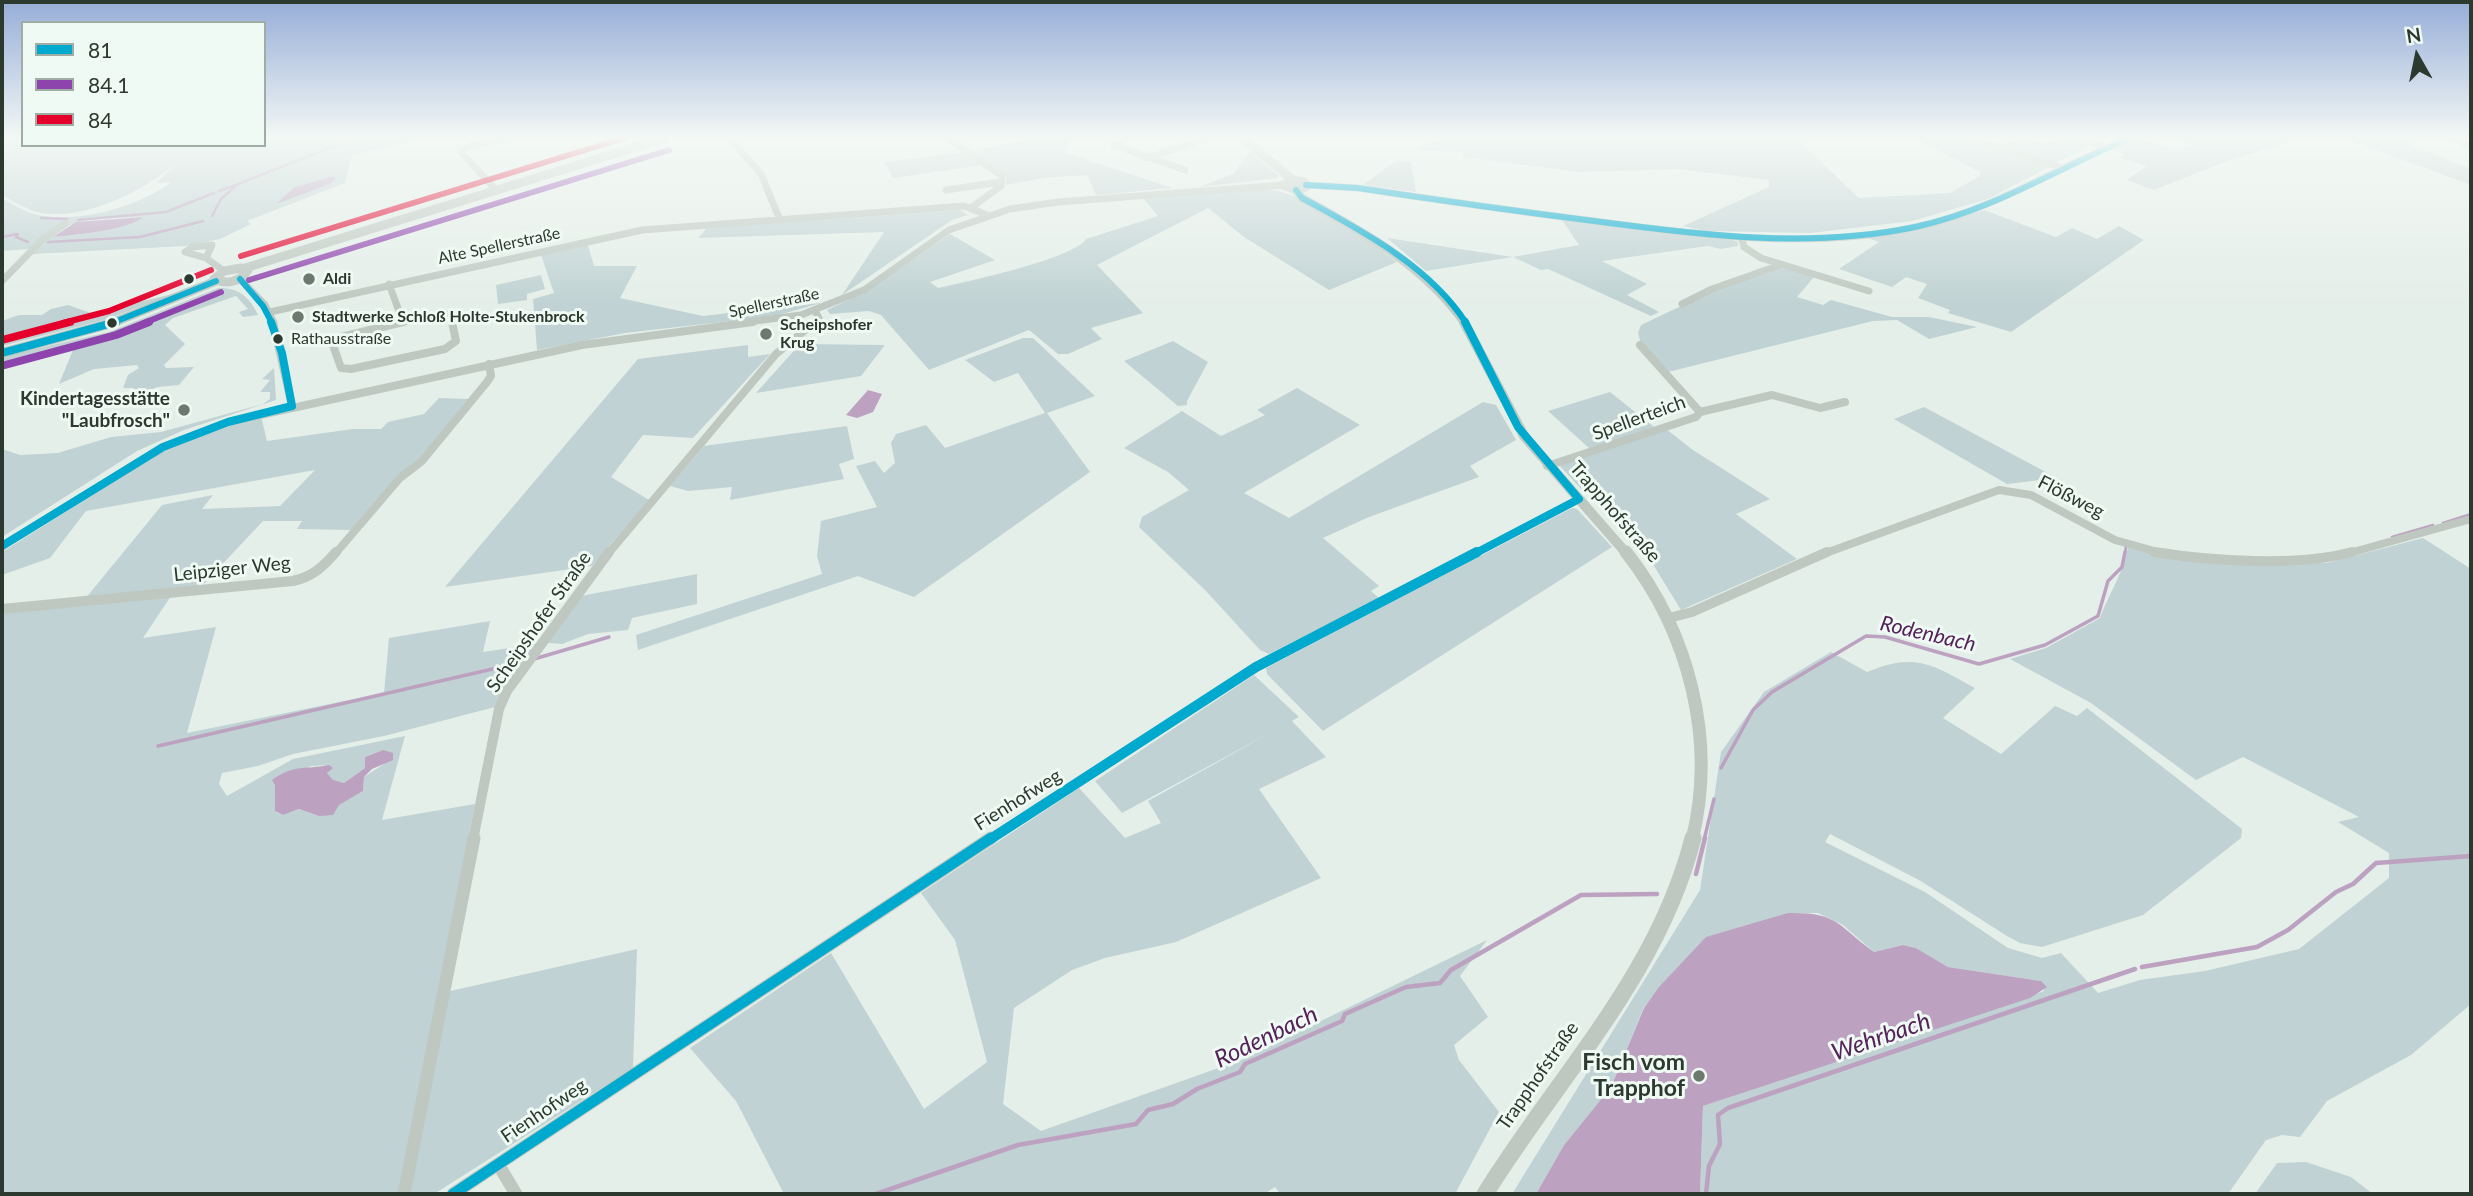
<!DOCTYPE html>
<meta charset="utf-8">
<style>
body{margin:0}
#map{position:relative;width:2473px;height:1196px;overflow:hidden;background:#e5efe9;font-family:Lato,sans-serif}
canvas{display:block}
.frame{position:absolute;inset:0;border:4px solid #2b392e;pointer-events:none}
.legend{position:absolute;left:21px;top:21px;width:245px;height:126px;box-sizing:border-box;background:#eefaf3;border:2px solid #a0ada4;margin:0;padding:9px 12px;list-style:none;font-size:21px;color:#2b392e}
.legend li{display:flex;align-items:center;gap:14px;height:35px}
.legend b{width:35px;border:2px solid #a0ada4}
.north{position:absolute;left:2382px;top:21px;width:70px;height:70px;-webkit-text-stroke:5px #eefaf3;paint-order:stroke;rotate:351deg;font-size:19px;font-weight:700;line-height:28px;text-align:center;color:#2b392e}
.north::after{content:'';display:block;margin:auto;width:24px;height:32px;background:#2b392e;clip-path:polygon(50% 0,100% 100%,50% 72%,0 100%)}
</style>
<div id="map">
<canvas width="2473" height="1196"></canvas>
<div class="frame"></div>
<ul class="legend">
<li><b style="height:9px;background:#00a9ce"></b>81</li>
<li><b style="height:9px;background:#8e44ad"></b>84.1</li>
<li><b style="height:9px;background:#e4002b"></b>84</li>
</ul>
<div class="north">N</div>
</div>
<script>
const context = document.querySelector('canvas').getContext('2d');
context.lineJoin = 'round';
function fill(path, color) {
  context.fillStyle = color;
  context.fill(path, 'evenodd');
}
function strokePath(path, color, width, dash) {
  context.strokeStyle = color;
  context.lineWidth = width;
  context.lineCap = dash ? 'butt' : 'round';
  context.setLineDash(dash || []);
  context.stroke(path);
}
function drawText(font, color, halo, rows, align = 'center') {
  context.font = font + ' Lato,sans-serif';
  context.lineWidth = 6;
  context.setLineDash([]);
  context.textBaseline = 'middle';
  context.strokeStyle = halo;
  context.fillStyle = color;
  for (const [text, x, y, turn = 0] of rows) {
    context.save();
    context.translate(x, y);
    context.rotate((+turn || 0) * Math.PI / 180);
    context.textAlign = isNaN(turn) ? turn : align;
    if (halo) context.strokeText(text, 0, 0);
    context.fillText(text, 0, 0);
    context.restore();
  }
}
fill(new Path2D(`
 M2,138h21v7h171l-5,8 7,-8h68v-7h161l-73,17 -7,28 -98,38 4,3 -31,15 -35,7 -152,8 -3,-5 -28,2v-53c9,5 19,12 29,15 43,13 106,-6 141,-31l-16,1 26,-25c-32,31 -97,63 -141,55 -14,-3 -27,-11 -39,-18zM142,217l-18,8 -71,12c20,-23 61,-18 89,-20z
 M1037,138h40l-7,2 -4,13 107,35 -77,7 -9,-20 -43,3 -38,7v-9l-35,-25z
 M1454,138h342l63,60 91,-5 30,-17v-4l-66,-34h52l31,10c24,-13 18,-8 43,-6 17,2 27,-13 49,4l-101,53 -76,22 -101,12 -106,-2 -22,-5 86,-39v-7l-92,-11 -98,3 -116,-15v-5l-47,-2 6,-5z
 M2138,138l39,12 15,-6 -18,-6h128l-75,23 -73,29 -27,-10 20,-14 -27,-8 4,-4 -16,-6z
 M2344,138h66l-1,6 62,25v16z
 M965,152l18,13 -90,13 -9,-16z
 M1250,152l29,24 -2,2 -78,9 34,-13z
 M1397,160l14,2 5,30 -53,-7z
 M1257,188c52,3 98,44 140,74l-68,28 -85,-53 -36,-29 -111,57 46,48 -52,15 11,11 -34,15h-10l-29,-24 -100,40 -48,-55 -12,-4 -39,3 -3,-4 40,-19 83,-57 45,26 -65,22 8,6c27,-6 135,-29 148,-49l72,-23 -15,-18z
 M960,210l8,5 -16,5 -110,75 42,-63 -186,6 9,-10z
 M1984,210l72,27 16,-9 25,11 22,-13 25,14 -133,92 -63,-19 2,-3 -32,-12 9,-14 -21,-7 -14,10 -53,-18 40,-27 -14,-5 53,-7z
 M1562,220l168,19 8,3v4l-17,3 -13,-3 -106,15 45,23 -20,11 32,17 -8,4 -103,-47 -7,1 -28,-13 -87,14 -39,-33 126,19 66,-12z
 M588,245l6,21h43l-17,32 83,18 118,-13 -46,13 -150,17 -88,17 -4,-51 21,-6 -13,-38z
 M1780,267l34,10 -17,20 26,8 8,-5 61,17h37l48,10 -48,12 -32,-19 -24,1 -205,51 -27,-28 -3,-11 3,-8 78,-37z
 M541,275l4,14 -18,5v6l-29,4 -2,-19z
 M218,288c20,-1 32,9 40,27l-15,2 -4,-5 9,-3 -12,-13 -63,22 -8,7 20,19 -21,21 2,3 28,-1 -15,18 -21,2 -32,11 8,-10h-11l5,-13 11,-7 -2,-3 -43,4 -35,15 14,-34 -71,12 2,-6 105,-24z
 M177,293l-73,27 -102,26v-25l17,-6h23l9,-6 17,-4 23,8z
 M1023,338h10l62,58 -48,17 43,59 -176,125 -56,-21 -220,74 -2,-15 186,-61 -5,-18 4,-35 56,-14 -21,-41 19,-5 9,12 11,-10 -4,-20 5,-9 30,-9 19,23 100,-35 -27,-40 -24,9 -29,-22z
 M1173,341l35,21 -21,39v4l-9,1 -54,-45z
 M800,344l85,1 -24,31 -105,17z
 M748,345v12l22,-3 -77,84 -50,-3 -32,42 38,23 -57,66 -147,21 193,-228z
 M274,368l2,32 -92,30 -47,21 -135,86v-88l18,6 38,-2 53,-16 50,-5 102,-28 7,-5v-7h-10l10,-12 -8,-1z
 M1297,388l63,37 -116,68 45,25 194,-116 13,3 20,35 -46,26 9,11 -110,40 -46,21 56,48 -8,5 8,7 -110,56 -9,-4 -54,-59 -67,-64 3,-10 47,-27 -21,-18 -44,-24 58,-37 39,25 44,-21 -8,-5z
 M1610,392l44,35 -64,22 -42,-38z
 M439,398l31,1 -52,61 -66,70 -55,-1 5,-8h-39l-63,67 -115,11 77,-94 51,-10 -11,14 78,-3 35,-36 -229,41 -36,47 -48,17v-23l157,-99 33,-15 69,-22 6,25 86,-12h28l7,-7 36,-8z
 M1924,407l133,71 -50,6 -113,-65z
 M847,426l7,33 -15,5 5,15 -114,21 2,-13 -44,4 -18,-5 34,-40z
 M1666,429l27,21 77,49 -34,15 61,45 -116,51 -27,-44 -62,-71 -8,-3 -26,-28z
 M1572,508l5,1 35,38 -289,184 -56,-57 -1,-6z
 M2423,538l48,31v435l-60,51 -84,46 -27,36 -18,-2 -16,5 -38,54h-528l3,-88 341,-115 -3,-10 -93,-14 -32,-19 -13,-3 -29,7 -31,-27 -25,-12h-30l-119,65 -25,29 -33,80 -47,58 -28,49h-24l188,-304 21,-138 43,-60 67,-40 36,20c48,-20 65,-8 108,16l-32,30 58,36 54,-48 22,10 10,-8 155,121 -1,9 -98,77 -101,32 -22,-4 -13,-7 -88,-56 -89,-46 -5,8 100,50 83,56 34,10 19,-5 37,40 42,-13 65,-9 94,-22 90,-71v-25l-51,-31 21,-5 -116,-60 -47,23 -105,-77 -81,-44 36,-11 54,-30c9,-25 24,-46 28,-71l68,14 131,2z
 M697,574v30l-65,14 -4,12 -40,4 -26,10 -14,-1 33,-47z
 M171,596l-28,42 73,-11 -29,106 197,-40 5,-55 101,-17 -7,31 53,-8 -41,63 -111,29 -91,18 -35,12 -36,7 -3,11 8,12 66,-37 112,-23 -23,84 93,-16 -38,190 200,-45 -4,119 -199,126h-432v-583zM383,750l1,14 -20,13 -1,14 -44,25 -20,-7 -16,6 -7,-3 -1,-27 36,-19 18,-1 -2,8 6,8 11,2 21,-15v-11z
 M1254,675l45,42 -7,4 34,36 -67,32 62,89 -145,64 -71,16 -33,12 -58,38 -11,96 38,27 200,-71 246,-120 -27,36 28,41 -34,28 5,15 40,52 -44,82h-175l-5,-7 -11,7h-480l-48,-93 -46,-53 141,-95 93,156 63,-47 -32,-122 -34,-47 158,-105 46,50 36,-15 -13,-22 122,-68 -148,80 -27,-32z
 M2306,1162l45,15 22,17h-118l22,-31z`), '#c0d2d3');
fill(new Path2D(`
 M334,176l2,3 -6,5 -54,20 19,-17z
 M143,217c-14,13 -70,18 -90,20l23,-15z
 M868,390l14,4 -9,18 -16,6 -11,-3z
 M383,750l10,3v7l-21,9 -8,8 -1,14 -24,14 -6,10 -14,1 -20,-7 -16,6 -8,-4v-26l-3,-5c23,-16 31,-10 57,-15l4,3 -6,5 6,7 11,3 21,-15v-11z
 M1788,913c50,-1 49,12 86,39l29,-7 13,3 32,19 93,14 6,6 -17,11 -327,108 -3,88h-164l28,-49 47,-58 33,-79 15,-21 47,-50z`), '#bca2c0');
strokePath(new Path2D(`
 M219,191l17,-6
 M212,216l9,-17 17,-15 117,-46
 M41,218l26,1
 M78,220l88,-8 48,-19
 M2,237l16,-3 -2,3 12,5
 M48,242l92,-5 63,-16
 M2443,523l28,-9
 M2392,537l41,-12
 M2125,554l1,-8`), '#bca2c0', 2.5);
strokePath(new Path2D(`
 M534,659l75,-22
 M158,746l365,-84
 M1721,768l32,-58 19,-18 94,-56 19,1 94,27 66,-19 53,-29 10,-35 14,-14 3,-15
 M1704,840l10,-41`), '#bca2c0', 3.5);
strokePath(new Path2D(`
 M1696,874l9,-36
 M2142,967l115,-20 31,-17 48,-38 17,-8 23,-21 95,-7
 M876,1194l142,-49 118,-21 12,-14 25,-6 24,-15 43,-17 5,-8 97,-43 3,-7 61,-27 34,-4 11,-13 130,-75 76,-1
 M1706,1194l3,-28 11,-22 -2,-29 10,-7 407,-139`), '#bca2c0', 4.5);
strokePath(new Path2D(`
 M729,138l32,36 19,46
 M948,138l54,38 -1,10 -29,21
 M1127,138l-13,7 71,25
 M1970,138l89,29
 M2076,138l27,8
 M1146,158l62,-20
 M1306,185l52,3c79,12 157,23 236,33 106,14 216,29 322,6 77,-16 141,-61 214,-89
 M495,189l-34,-37 10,-7 36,-7
 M946,190l55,-8
 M1741,237l3,10 17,11 108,33
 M212,245l-6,13 -21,-6 7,-5z
 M206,258l18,13
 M240,279l25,26 9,18
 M2,281l41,-42 22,-15
 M389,284l14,38
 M1682,304l30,-15 68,-24
 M270,312l372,-82 322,-24 23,9
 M403,322l47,-8 2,9
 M397,323l6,-1
 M740,323l61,-8 63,-25 85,-60 61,-21 48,-7 225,-17
 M813,323l6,-5 -4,-7`), '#bec8c1', 7);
strokePath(new Path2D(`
 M273,322l19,84
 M403,322l-66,16 -4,7 8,23 10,1 94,-20 11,-8 -4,-19
 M1640,345l60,67
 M1547,466l149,-49 4,-5 72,-17 48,13 25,-6
 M2,546l161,-99 65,-25 354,-77 171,-23
 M335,554l65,-76 22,-17 65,-79 4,-6 -2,-12
 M608,554l168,-200 39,-32
 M1474,554l105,-55
 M1823,554l176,-64 32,5 84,45 50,14
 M2346,554l125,-35`), '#bec8c1', 8);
strokePath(new Path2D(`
 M2154,552c57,9 143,15 198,0
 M2,609l291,-28c19,-4 30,-14 43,-29
 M1669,618l23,-6 135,-60
 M473,840l26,-131 8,-18 102,-139
 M989,840l267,-173 221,-115`), '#bec8c1', 10);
strokePath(new Path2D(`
 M498,1164l18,30
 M404,1194l70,-356
 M453,1194l538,-356`), '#bec8c1', 13);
strokePath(new Path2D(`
 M1242,138l51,42
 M1293,180l11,2 2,5 -10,3 -13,-5z
 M1296,190l6,8c61,34 122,67 163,125
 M241,268l7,2c-8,12 -21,15 -34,9l10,-8z
 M245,268l420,-130
 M112,323l104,-42`), '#bec8c1', 9);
strokePath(new Path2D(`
 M1464,322l60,114 103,118
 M2,353l114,-31`), '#bec8c1', 10);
strokePath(new Path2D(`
 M1626,552c63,80 91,188 66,288`), '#bec8c1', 13);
strokePath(new Path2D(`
 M1485,1194c73,-118 173,-218 208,-356`), '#bec8c1', 17);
fill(new Path2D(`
 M2443,138h11l17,5v6z`), '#aeb9b1');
strokePath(new Path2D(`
 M1306,185l52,3c79,12 157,23 236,33 106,14 215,28 321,6 76,-16 144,-59 215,-89
 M1296,190l6,8c58,32 127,67 164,125
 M240,279l23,27 9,17
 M112,323l104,-42`), '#00a9ce', 6);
strokePath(new Path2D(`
 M271,322l11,31 10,53
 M1465,322l53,105 61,72 -105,55
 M2,353l114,-31
 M2,546l161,-99 65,-25 64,-16`), '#00a9ce', 8);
strokePath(new Path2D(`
 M989,840l267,-173 221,-115`), '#00a9ce', 10);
strokePath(new Path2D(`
 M453,1194l538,-356`), '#00a9ce', 11);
strokePath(new Path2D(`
 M249,280l420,-130
 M144,323l77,-31`), '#8e44ad', 6);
strokePath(new Path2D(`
 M5,365l111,-30 33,-13`), '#8e44ad', 8);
strokePath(new Path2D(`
 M241,256l383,-118
 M63,323l46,-12 102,-41`), '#e4002b', 6);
strokePath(new Path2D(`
 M2,340l68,-18`), '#e4002b', 8);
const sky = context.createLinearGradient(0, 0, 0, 305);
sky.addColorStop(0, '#96add8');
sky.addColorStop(0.45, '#f3f8f5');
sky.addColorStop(1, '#f3f8f500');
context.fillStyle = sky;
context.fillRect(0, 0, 2473, 305);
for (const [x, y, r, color] of [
 [189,279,6,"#2b392e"],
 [309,279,7,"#6c796f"],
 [298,317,7,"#6c796f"],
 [112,323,6,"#2b392e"],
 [766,334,7,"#6c796f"],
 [278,339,6,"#2b392e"],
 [184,410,7,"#6c796f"],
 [1699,1076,7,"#6c796f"]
]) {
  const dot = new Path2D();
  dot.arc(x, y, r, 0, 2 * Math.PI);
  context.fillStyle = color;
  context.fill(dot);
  strokePath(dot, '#eefaf3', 2.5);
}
drawText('16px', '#2b392e', '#eefaf3', [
 ["Alte Spellerstraße",499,246,-12],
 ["Spellerstraße",774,303,-12]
]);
drawText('bold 16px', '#2b392e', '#eefaf3', [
 ["Aldi",323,279],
 ["Stadtwerke Schloß Holte-Stukenbrock",312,317],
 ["Scheipshofer",780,325],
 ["Krug",780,343]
], 'left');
drawText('16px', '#2b392e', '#eefaf3', [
 ["Rathausstraße",291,339]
], 'left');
drawText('bold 19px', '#2b392e', '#eefaf3', [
 ["Kindertagesstätte",170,399],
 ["\"Laubfrosch\"",170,421]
], 'right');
drawText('19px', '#2b392e', '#eefaf3', [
 ["Spellerteich",1639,418,-20],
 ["Flößweg",2071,497,27],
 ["Trapphofstraße",1615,512,49],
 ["Leipziger Weg",232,569,-6],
 ["Scheipshofer Straße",539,622,-55],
 ["Fienhofweg",1018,800,-32],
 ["Trapphofstraße",1538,1076,-55],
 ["Fienhofweg",544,1111,-34]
]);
drawText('italic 21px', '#562259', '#eefaf3', [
 ["Rodenbach",1928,634,13]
]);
drawText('bold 23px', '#2b392e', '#eefaf3', [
 ["Fisch vom",1685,1063],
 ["Trapphof",1685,1089]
], 'right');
drawText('italic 24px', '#562259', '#eefaf3', [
 ["Rodenbach",1266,1037,-26],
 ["Wehrbach",1881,1037,-19]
]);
</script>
